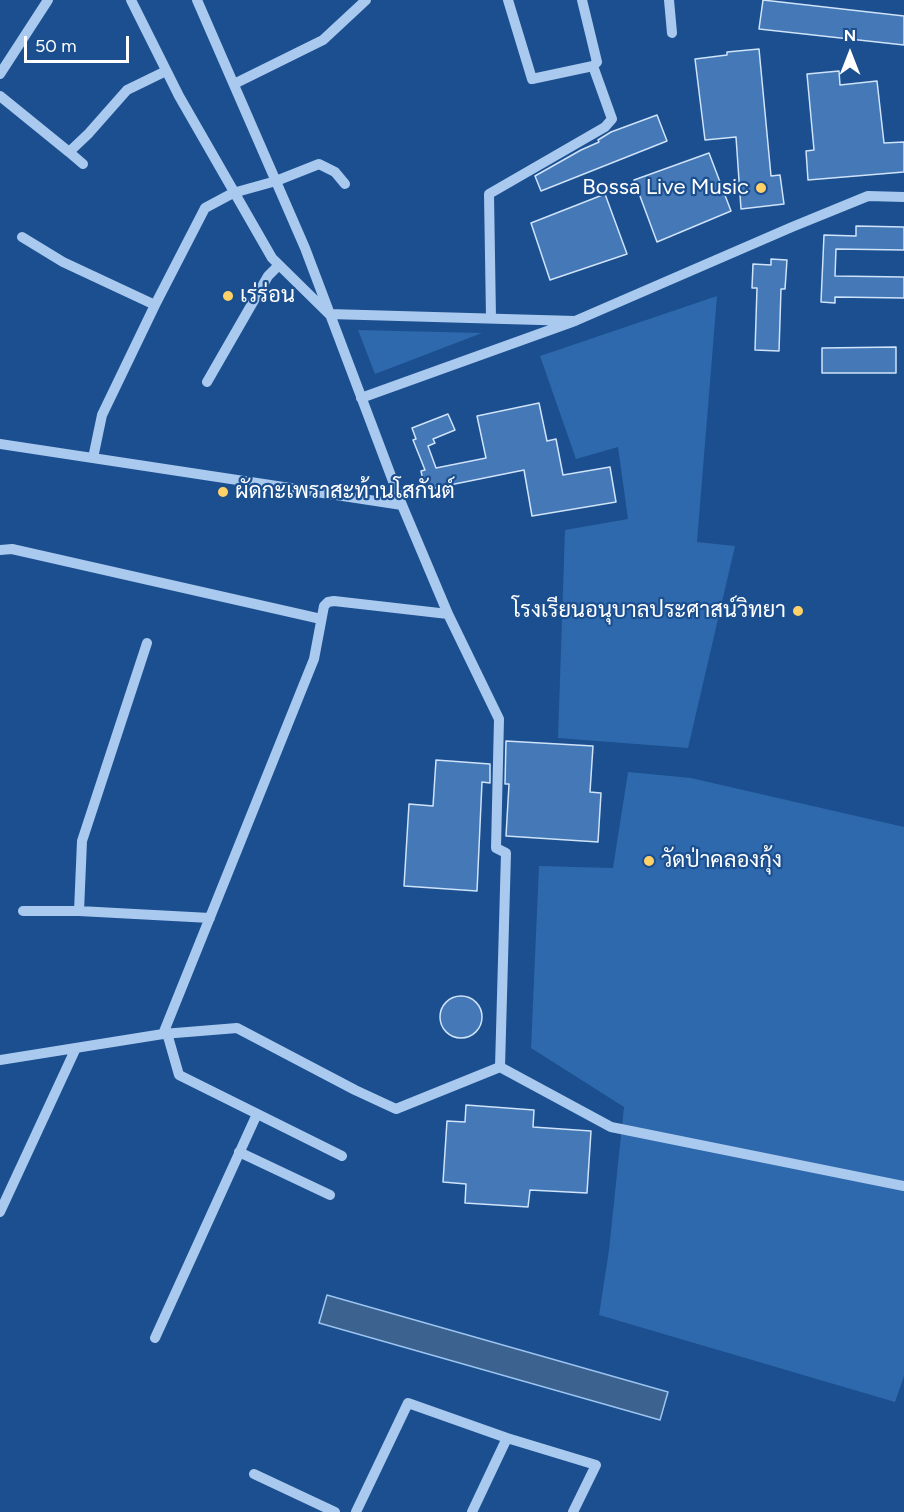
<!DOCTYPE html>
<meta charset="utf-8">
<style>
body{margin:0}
#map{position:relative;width:904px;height:1512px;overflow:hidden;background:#1b4f8f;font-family:Figtree,sans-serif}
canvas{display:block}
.north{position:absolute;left:820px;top:24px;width:60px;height:60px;-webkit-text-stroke:4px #1b4f8f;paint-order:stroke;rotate:0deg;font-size:16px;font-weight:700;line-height:24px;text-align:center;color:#fff}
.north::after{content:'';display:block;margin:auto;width:21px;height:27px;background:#fff;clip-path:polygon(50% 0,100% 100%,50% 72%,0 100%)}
.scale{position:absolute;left:24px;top:36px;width:105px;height:27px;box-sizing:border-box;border:3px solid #fff;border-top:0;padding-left:8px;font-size:18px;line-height:21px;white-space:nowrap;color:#fff;-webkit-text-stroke:4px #1b4f8f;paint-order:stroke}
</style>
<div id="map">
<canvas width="904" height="1512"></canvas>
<div class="north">N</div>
<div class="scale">50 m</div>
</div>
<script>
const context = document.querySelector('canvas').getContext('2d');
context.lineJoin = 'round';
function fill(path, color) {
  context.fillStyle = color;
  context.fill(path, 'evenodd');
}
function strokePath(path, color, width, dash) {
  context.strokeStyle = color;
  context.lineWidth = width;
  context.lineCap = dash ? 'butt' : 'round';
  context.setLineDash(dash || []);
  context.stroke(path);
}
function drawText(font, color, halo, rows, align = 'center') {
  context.font = font + ' Figtree,Sarabun,sans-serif';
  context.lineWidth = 4.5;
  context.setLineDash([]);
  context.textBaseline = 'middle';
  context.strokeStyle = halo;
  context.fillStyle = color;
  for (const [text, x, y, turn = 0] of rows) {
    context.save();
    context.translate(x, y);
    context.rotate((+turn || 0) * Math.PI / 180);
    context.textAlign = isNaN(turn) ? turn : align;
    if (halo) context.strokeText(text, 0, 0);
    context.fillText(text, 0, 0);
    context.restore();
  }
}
fill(new Path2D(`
 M717,296l-20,246 38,4 -47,202 -130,-10 7,-208 63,-11 -10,-72 -42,12 -36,-103z
 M358,330l124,3 -107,41z
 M628,772l63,6 213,49v549l-9,26 -296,-87 10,-65 15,-143 -93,-59 8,-182 74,2z`), '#2e69ad');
const water = new Path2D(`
 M327,1295l341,97 -8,28 -341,-97z`);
fill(water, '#3c6290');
strokePath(water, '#9cc4f0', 1.5);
const building = new Path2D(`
 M763,0l141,16v29l-145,-16z
 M759,49l12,127 9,-1 4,29 -43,5 -5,-72 -31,3 -10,-81 32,-4v-3z
 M839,71l1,14 37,-4 7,62 20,-1v30l-96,8 -2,-29 8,-1 -7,-76z
 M657,115l10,26 -126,50 -6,-15 46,-26 18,-8 -1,-2 13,-8z
 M709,153l22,58 -74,31 -23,-62z
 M605,194l22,60 -77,26 -19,-57z
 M856,226l48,1v23l-68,-1 -1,27 69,1v21l-69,-1v6l-14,-1 3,-67 32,1z
 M771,259l16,1 -2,29h-4l-2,62 -24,-1 2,-62h-5l1,-24 18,1z
 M896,347v26h-74v-25z
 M539,403l8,38 9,-2 7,36 47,-8 6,35 -84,14 -8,-46 -99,20 -4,-19 4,-1 -12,-30 3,-1 -4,-11 36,-14 7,16 -22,9 2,4 -7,3 8,22 50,-10 -9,-42z
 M506,741l87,5 -3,46 11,1 -3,49 -92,-6 3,-52h-4z
 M436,760l54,4v19l-8,-1 -5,109 -73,-5 5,-82 24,2z
 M440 1017a21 21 0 1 1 42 0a21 21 0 1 1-42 0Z
 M466,1105l68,5 -1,17 58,4 -4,62 -57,-3 -2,17 -63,-4 1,-19 -23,-2 4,-61 18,1z`);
fill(building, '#4478b7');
strokePath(building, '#cfe3fa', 1.5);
strokePath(new Path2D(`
 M131,0l48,96 93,162 57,56 246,7
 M508,0l24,79 61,-13
 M669,0l3,33
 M0,74l48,-74
 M234,84l89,-44 43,-40
 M0,96l69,56 20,-19 38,-43 39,-19
 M69,152l14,12
 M22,237l41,25 92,43
 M491,318l-2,-124 116,-67 7,-8 -19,-53 4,-4 -15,-62
 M207,382l61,-106 11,-11
 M361,398l214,-77 217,-94 76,-31 36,1
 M0,444l402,61
 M93,458l9,-43 53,-110 50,-97 28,-15 43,-12 43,-17 16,8 10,12
 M0,550l12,-1 309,70
 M23,911h56l131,7
 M79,911l3,-70 65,-198
 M167,1033l12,42 163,81
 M163,1034l74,-6 118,62 41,19 104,-42 6,-214 -10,-5 3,-129 -51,-105
 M0,1060l163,-26 151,-375 10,-53 4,-4 6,-1 114,13 -46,-109 -97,-257 -108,-248
 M500,1067l111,60 293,59
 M239,1152l91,43
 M0,1212l76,-164
 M155,1338l102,-224
 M254,1474l81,38
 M356,1512l52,-109 99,35 89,27 -23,47
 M472,1512l35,-74`), '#a9c9ee', 10);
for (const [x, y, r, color] of [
 [761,188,6,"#ffd166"],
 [228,296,6,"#ffd166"],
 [223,492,6,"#ffd166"],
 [798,611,6,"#ffd166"],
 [649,861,6,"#ffd166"]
]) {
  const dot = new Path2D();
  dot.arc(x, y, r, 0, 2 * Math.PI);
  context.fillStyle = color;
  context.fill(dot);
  strokePath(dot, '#1b4f8f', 2);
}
drawText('22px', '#fff', '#1b4f8f', [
 ["Bossa Live Music",749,188,"right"],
 ["เร่ร่อน",240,296],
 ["ผัดกะเพราสะท้านโสกันต์",235,492],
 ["โรงเรียนอนุบาลประศาสน์วิทยา",786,611,"right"],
 ["วัดป่าคลองกุ้ง",661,861]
], 'left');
</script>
